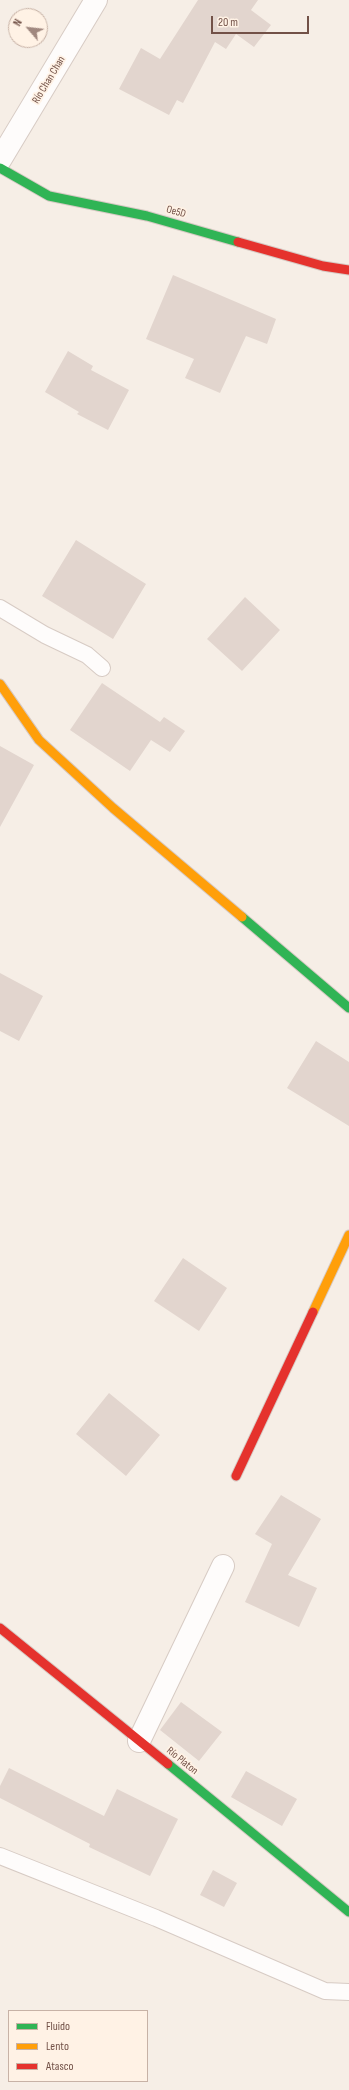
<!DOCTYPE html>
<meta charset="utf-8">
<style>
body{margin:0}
#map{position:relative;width:349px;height:2090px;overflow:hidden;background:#f6eee6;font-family:"Sofia Sans Condensed",sans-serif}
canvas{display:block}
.legend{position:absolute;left:8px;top:2010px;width:140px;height:72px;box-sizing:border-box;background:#fff2e5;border:1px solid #c7b2a6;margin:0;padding:5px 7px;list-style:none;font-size:12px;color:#725147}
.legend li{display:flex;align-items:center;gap:8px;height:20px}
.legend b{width:20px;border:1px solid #c7b2a6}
.north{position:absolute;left:8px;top:8px;width:40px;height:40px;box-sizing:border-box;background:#fff2e5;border:1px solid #c7b2a6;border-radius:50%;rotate:298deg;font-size:11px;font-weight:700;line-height:16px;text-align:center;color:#725147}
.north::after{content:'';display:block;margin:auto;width:14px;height:18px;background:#a0887f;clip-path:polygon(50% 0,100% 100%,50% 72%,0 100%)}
.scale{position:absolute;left:211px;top:16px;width:98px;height:18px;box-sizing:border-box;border:2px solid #725147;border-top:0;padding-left:5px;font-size:12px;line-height:14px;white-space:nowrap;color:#725147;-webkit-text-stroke:3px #fff2e5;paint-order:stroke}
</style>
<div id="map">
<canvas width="349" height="2090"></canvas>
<ul class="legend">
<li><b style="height:5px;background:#30b455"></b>Fluido</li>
<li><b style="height:5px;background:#ff9f0a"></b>Lento</li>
<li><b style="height:5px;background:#e5322d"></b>Atasco</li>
</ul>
<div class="north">N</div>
<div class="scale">20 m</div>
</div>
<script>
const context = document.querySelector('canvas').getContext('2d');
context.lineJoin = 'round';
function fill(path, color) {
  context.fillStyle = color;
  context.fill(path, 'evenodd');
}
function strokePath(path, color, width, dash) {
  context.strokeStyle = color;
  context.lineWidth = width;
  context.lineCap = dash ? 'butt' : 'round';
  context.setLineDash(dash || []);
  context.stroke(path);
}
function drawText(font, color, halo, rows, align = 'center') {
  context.font = font + ' "Sofia Sans Condensed",sans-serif';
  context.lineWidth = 3.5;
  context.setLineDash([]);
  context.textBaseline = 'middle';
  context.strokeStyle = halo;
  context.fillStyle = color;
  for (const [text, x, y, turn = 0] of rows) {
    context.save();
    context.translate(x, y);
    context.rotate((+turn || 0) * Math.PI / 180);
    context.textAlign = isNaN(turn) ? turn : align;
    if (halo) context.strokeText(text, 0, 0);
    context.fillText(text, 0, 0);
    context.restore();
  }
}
fill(new Path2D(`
 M198,0h60l-7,10 20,15 -17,22 -18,-13 -10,15 -11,-7 -32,61 -6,-3 -8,15 -50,-26 22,-41 19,11z
 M173,275l103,44 -9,25 -21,-8 -26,57 -35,-15 9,-19 -48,-20z
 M68,351l25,15 -2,4 38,20 -21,40 -31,-16 2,-2 -34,-20z
 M76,540l70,44 -33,55 -71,-43z
 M245,597l35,33 -38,41 -35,-32z
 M102,683l58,39 4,-5 21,14 -15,21 -19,-12 -21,31 -60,-41z
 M0,746l34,19 -34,62z
 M0,973l43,23 -24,45 -19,-10z
 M316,1041l33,21v64l-62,-38z
 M183,1258l44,30 -28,43 -45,-30z
 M109,1393l51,42 -34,41 -50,-42z
 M281,1495l40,24 -33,56 29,13 -18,39 -54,-25 27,-58 -17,-10z
 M181,1702l41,30 -23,29 -39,-31z
 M9,1768l95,48 13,-27 61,30 -28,57 -61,-29 1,-3 -90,-46v-12z
 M246,1771l51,28 -15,27 -51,-29z
 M213,1870l24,13 -13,24 -24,-12z`), '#e2d5ce');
const lane = new Path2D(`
 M0,608l45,27 42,20 15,13
 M0,1856l156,62 169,73 24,1`);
const street = new Path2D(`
 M0,160l96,-160
 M139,1741l84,-175`);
const fast = new Path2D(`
 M0,168l49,28 98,20 91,26
 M242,917l107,91
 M168,1764l181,148`);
const slow = new Path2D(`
 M0,684l39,56 74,68 129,109
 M313,1312l36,-77`);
const jam = new Path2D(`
 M238,242l85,24 26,4
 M236,1476l77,-164
 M0,1628l168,136`);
strokePath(lane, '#d7cbc4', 18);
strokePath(street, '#d7cbc4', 24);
strokePath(fast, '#d6c9c3', 11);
strokePath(slow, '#d6c9c3', 11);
strokePath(jam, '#d6c9c3', 11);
strokePath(lane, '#fefcfb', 16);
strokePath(street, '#fefcfb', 22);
strokePath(fast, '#30b455', 9);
strokePath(slow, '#ff9f0a', 9);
strokePath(jam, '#e5322d', 9);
drawText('11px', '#725147', '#fff2e5', [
 ["Río Chan Chan",49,80,-59],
 ["Oe5D",176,212,16],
 ["Río Platon",182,1761,39]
]);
</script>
